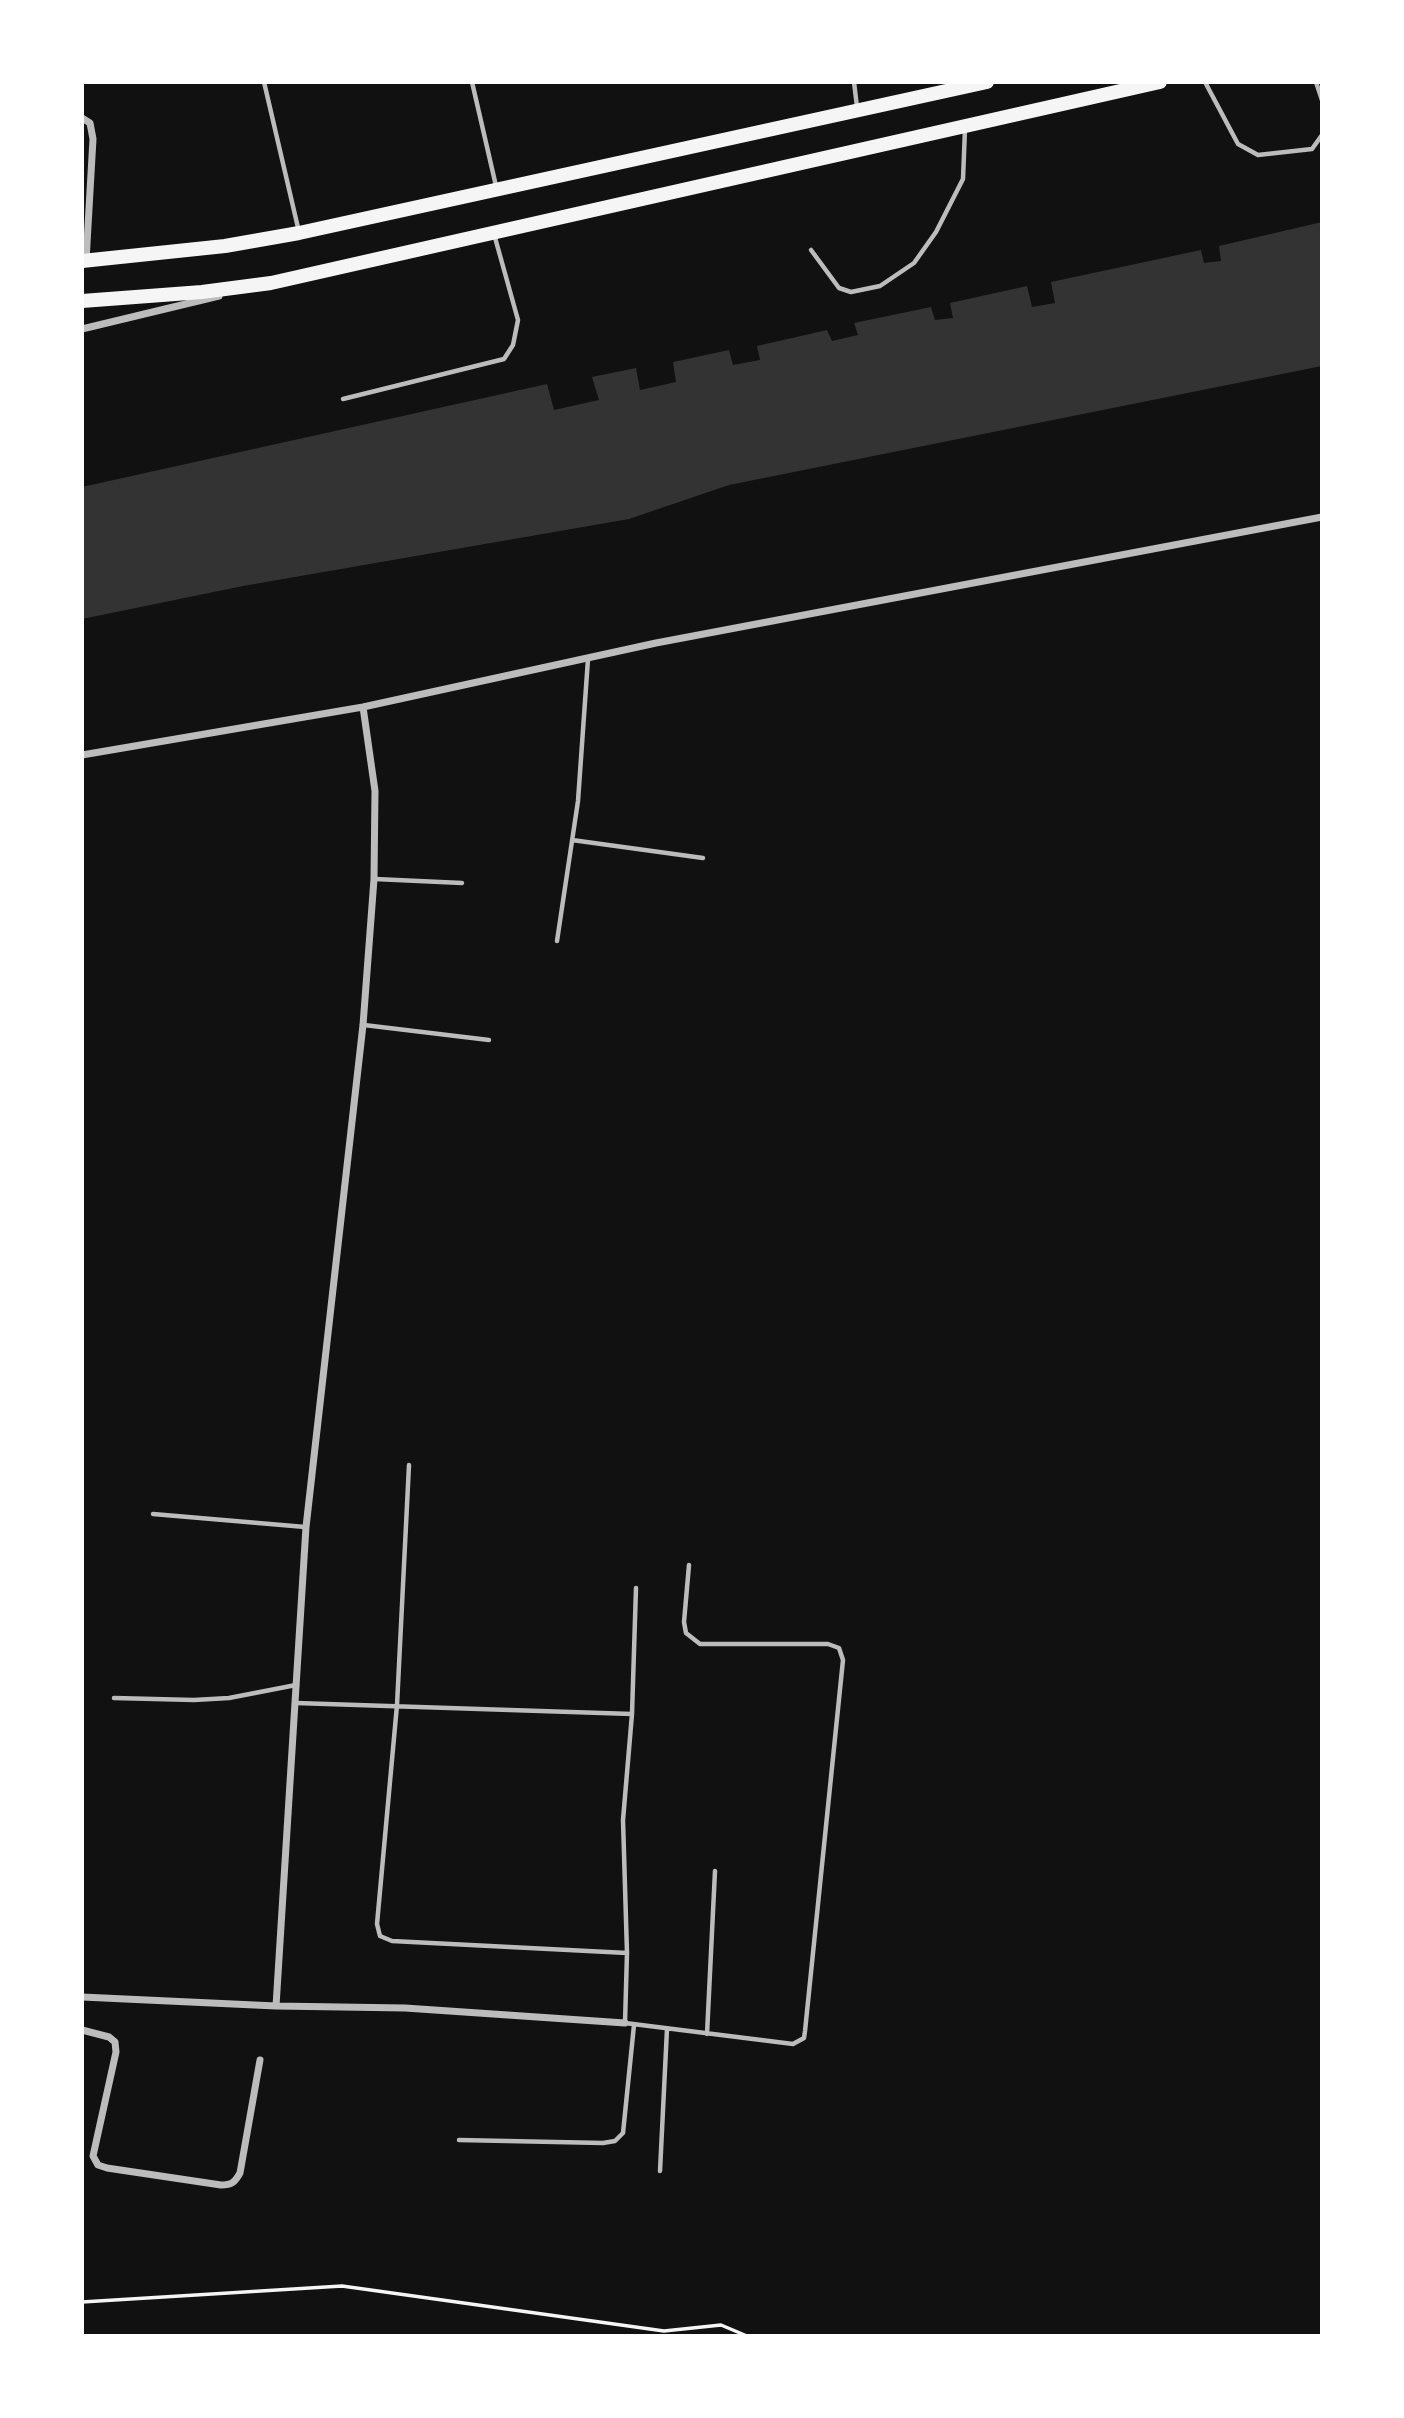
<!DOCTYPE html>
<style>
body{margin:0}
#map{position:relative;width:1404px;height:2418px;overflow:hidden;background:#111;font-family:"DM Sans",sans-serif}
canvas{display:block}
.frame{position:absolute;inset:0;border:84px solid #fff;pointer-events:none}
</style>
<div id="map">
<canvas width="1404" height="2418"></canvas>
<div class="frame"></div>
</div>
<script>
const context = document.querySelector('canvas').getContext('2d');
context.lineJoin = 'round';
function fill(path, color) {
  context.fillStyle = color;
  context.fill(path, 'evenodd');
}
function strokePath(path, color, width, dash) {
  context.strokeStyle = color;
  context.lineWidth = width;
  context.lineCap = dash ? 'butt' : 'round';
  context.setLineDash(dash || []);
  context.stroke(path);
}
fill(new Path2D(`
 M1322,222v144l-593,119 -100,34 -386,67 -161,33v-132l465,-103 7,26 45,-10 -7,-23 44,-9 4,22 36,-8 -3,-20 56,-12 4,15 27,-5 -3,-14 70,-16 5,11 26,-6 -4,-12 77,-16 4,13 18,-2 -3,-15 77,-17 5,21 23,-4 -4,-21 150,-32 3,13 17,-2 -2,-15z`), '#333');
strokePath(new Path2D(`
 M82,2302l260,-16 322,45 57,-6 26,11`), '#f5f5f5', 3.5);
strokePath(new Path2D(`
 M264,82l35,150
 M472,82l24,104
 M854,82l3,25
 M1205,82l33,62 20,11 54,-6 10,-14
 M1316,82l6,18
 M811,250l28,38 12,4 29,-6 34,-23 22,-31 27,-53 2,-50
 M343,399l161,-40 9,-14 5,-25 -24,-86
 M572,840l131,18
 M375,879l87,4
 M557,941l21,-140 10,-142
 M364,1025l125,15
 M409,1465l-12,240 -20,219 3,12 12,5 235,12 -2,70 168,21 11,-6 1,-7 38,-371 -4,-12 -11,-4h-128l-14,-11 -2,-11 5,-57
 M153,1514l152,13
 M114,1698l80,2 35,-2 67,-13
 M296,1703l336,11
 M627,1953l-4,-133 9,-106 4,-126
 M707,2034l8,-163
 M459,2140l144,3 12,-2 8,-8 11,-108
 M660,2171l7,-142`), '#bcbcbc', 4.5);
strokePath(new Path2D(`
 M82,118l8,5 3,16 -7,122
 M82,329l137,-33
 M82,755l281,-48 293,-64 666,-126
 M82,1997l194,9 129,2 220,15
 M276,2006l30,-479 57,-502 11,-146 1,-88 -12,-84
 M82,2030l27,7 6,5 1,10 -23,104 5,9 9,3 114,17c11,0 14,-3 19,-12l20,-113`), '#bcbcbc', 7);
strokePath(new Path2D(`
 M82,261l143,-15 74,-13 688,-151
 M82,301l120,-9 69,-9 889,-201`), '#f5f5f5', 14);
</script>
